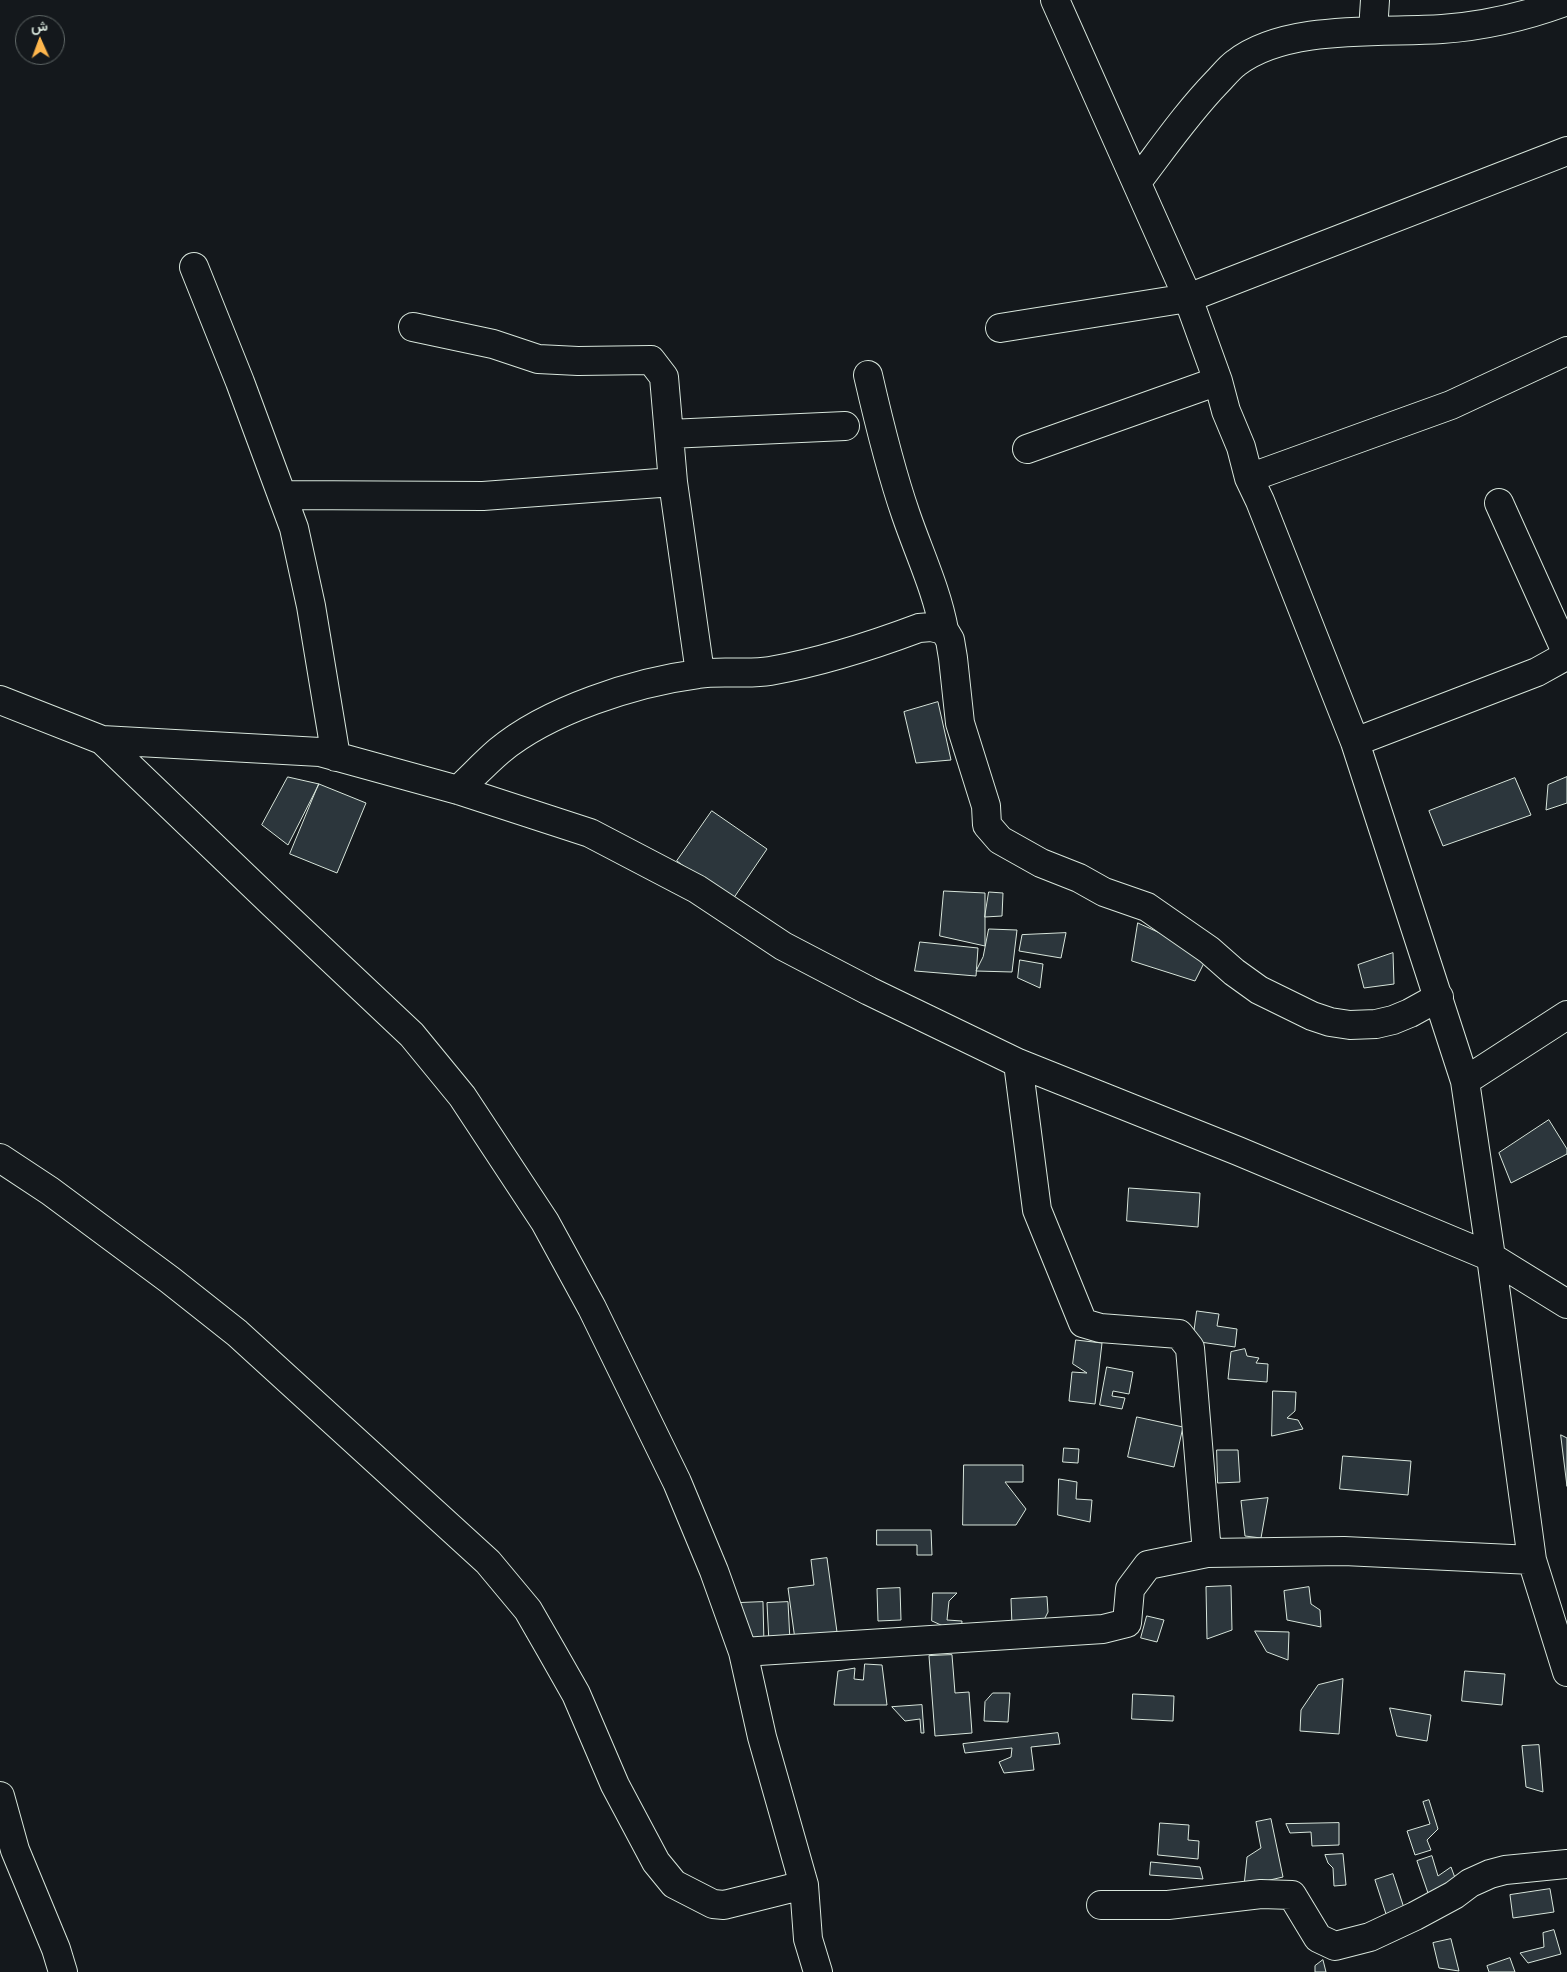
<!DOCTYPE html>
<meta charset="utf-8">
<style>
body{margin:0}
#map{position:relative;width:1567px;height:1972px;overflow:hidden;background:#14181c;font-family:Manrope,Vazirmatn,sans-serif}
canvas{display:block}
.north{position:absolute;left:15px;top:15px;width:50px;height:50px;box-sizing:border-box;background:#14181c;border:1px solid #626a69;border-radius:50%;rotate:358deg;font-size:14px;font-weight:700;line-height:20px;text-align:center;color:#d8e6dc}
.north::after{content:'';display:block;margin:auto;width:18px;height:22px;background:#ffb74d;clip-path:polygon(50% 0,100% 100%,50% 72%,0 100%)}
</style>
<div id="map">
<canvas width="1567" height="1972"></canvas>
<div class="north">ش</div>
</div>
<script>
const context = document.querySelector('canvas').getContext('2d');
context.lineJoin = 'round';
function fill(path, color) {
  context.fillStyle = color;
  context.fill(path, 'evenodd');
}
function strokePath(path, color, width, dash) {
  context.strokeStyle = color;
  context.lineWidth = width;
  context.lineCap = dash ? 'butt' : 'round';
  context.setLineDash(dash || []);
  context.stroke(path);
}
const building = new Path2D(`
 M938,702l13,58 -35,3 -12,-51z
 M288,777l31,7 -31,61 -26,-20z
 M1567,777v26l-21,7 2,-25z
 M1515,778l16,37 -88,31 -14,-35z
 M319,784l47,19 -29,70 -47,-19z
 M712,811l55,38 -36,53 -54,-41z
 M944,891l41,2v53l-45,-10z
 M989,892l14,1 -1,23 -17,1z
 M1138,923l70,32 -13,26 -63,-20z
 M989,929l28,1 -5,42 -36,-1 7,-14z
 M1066,933l-5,25 -42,-7 3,-16z
 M920,942l58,6 -2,28 -61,-5z
 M1393,953l1,31 -30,4 -6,-23z
 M1020,960l23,4 -3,24 -22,-10z
 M1549,1120l18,29v5l-56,29 -12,-30z
 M1129,1188l71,5 -2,34 -71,-6z
 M1197,1311l22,3 -2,12 20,3 -2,18 -42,-6z
 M1076,1340l26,3 -7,61 -26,-3 3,-29 15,1 -14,-9z
 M1245,1349l2,7 12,2 -3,5 12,1 -1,18 -39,-3 3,-27z
 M1107,1367l26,5 -4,22 -16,-3 -1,5 13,2 -3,11 -22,-4z
 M1273,1391l23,1 -1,19 -8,7 11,2 5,9 -31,7z
 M1137,1417l46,10 -9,40 -46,-10z
 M1561,1435l6,3v48z
 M1064,1448l15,1 -1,14 -15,-1z
 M1217,1450h21l2,32 -22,1z
 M1343,1456l68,5 -3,34 -68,-6z
 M964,1465h59v17h-18l21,27 -10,16h-53z
 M1059,1479l18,3 -1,17 16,1 -2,22 -32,-7z
 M1268,1498l-7,40 -16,-2 -4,-35z
 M877,1530h54l1,25h-15v-10h-40z
 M827,1558l10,74 -22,3 -19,12 -8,-59 26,-3 -3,-25z
 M1231,1586l1,44 -25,9 -1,-52z
 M1309,1587l2,17 9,6 1,17 -34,-7 -3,-29z
 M900,1588l1,32 -23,1 -1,-32z
 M933,1593h24l-8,8 -2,19 15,1 -1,13 -29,-13z
 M1047,1597l1,15 -6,12 -30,2 -1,-27z
 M763,1602l1,43 -13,3 -13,-45z
 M788,1602l2,39 -21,2 -2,-40z
 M1147,1616l17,4 -7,22 -16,-4z
 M1255,1631l34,1 -1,28 -21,-8z
 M952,1655l3,38 14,-1 3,41 -37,3 -6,-80z
 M865,1664l17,1 5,40h-53l4,-34 17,-3 -1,11 9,1z
 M1465,1671l40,3 -3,31 -40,-4z
 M1343,1679l-4,55 -39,-3 1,-21 17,-25z
 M993,1693h17l-2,29 -24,-1 1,-19z
 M1133,1694l41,2 -1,25 -41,-2z
 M922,1705l2,28h-3l-1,-14 -15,2 -13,-14z
 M1390,1708l41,7 -4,26 -30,-5z
 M1058,1733l2,11 -29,3 3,23 -30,3 -5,-11 12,-5 1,-9 -47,5 -2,-9z
 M1539,1745l4,47 -17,-5 -4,-41z
 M1429,1800l9,29 -11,11 4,10 -16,5 -8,-24 23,-7 -7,-22z
 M1271,1819l12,58 -39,9 3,-29 14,-9 -5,-26z
 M1160,1823l29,2 -1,15 11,1 -1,18 -40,-4z
 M1339,1823v22l-27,1 -1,-14 -21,1 -4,-9z
 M1343,1854l3,31 -12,1 -1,-18 -5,-5 -3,-8z
 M1432,1856l6,20 13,-9 7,19 -29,10 -12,-35z
 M1151,1862l49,5 3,12 -53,-4z
 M1393,1874l11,34 -18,6 -11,-34z
 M1550,1889l4,23 -41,6 -3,-23z
 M1554,1930l7,24 -33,9 -8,-10 24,-6 -1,-14z
 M1451,1939l8,32 -20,-3 -6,-25z
 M1510,1958l5,14h-26l-2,-6z
 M1323,1960l3,12h-11v-6z`);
fill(building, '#2c363c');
strokePath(building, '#d8e6dc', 1);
const minor = new Path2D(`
 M1055,0l133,298 30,83 8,30 15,36 8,31 11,23 95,241 110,339 26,176 41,303 35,112
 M1373,31l2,-31
 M1137,182c26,-34 50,-69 80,-100 6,-6 12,-14 19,-19 50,-39 145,-30 206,-34 42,-3 85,-13 125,-28
 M194,267l46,115 54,146 17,78 25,151
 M413,327l80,17 45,15 40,2 73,-1 13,17 9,105 27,191
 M1000,328l188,-30 379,-147
 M868,375c11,48 22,94 38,140 13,38 31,76 38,115
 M669,434l176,-8
 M1027,449l191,-68
 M1249,478l202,-73 116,-54
 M282,495l201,1 190,-14
 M0,700l102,40 170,163 140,132 50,61 83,126 47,86 85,174 37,89 29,81 19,85 42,148 4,54 10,33
 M102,740l218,12 138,38 132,43 107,56 86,57 86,45 149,72 220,88 253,106 76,47
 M1355,742l182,-70 27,-15 -1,-12 -64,-142
 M458,790c14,-13 27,-27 41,-39 49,-41 137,-69 199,-77 24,-4 49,1 72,-3 51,-9 101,-25 149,-43l12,-1 13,3 6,10 3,18 7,65 26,83 1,19 13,15 41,23 38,15 25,14 43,15 62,43 25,22 25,18 53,26 18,6 20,3 26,-1 17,-4 17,-7 29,-16
 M1018,1063l19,147 46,113 17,5 79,6 11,14 17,205
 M1465,1081l102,-66
 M0,1158l50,33 120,89 67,53 251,229 40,48 23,40 25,44 39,91 41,77 18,22 39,20 11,1 80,-20
 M743,1652l360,-23 24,-6 3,-34 18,-24 59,-12 137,-2 188,9
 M0,1796l15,54 41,99 7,23
 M1101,1905h67l93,-11 31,1 26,43 17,8 35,-9 45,-21 39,-21 16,-12 20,-9 15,-4 62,-6`);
strokePath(minor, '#d8e6dc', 30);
strokePath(minor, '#14181c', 28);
</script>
